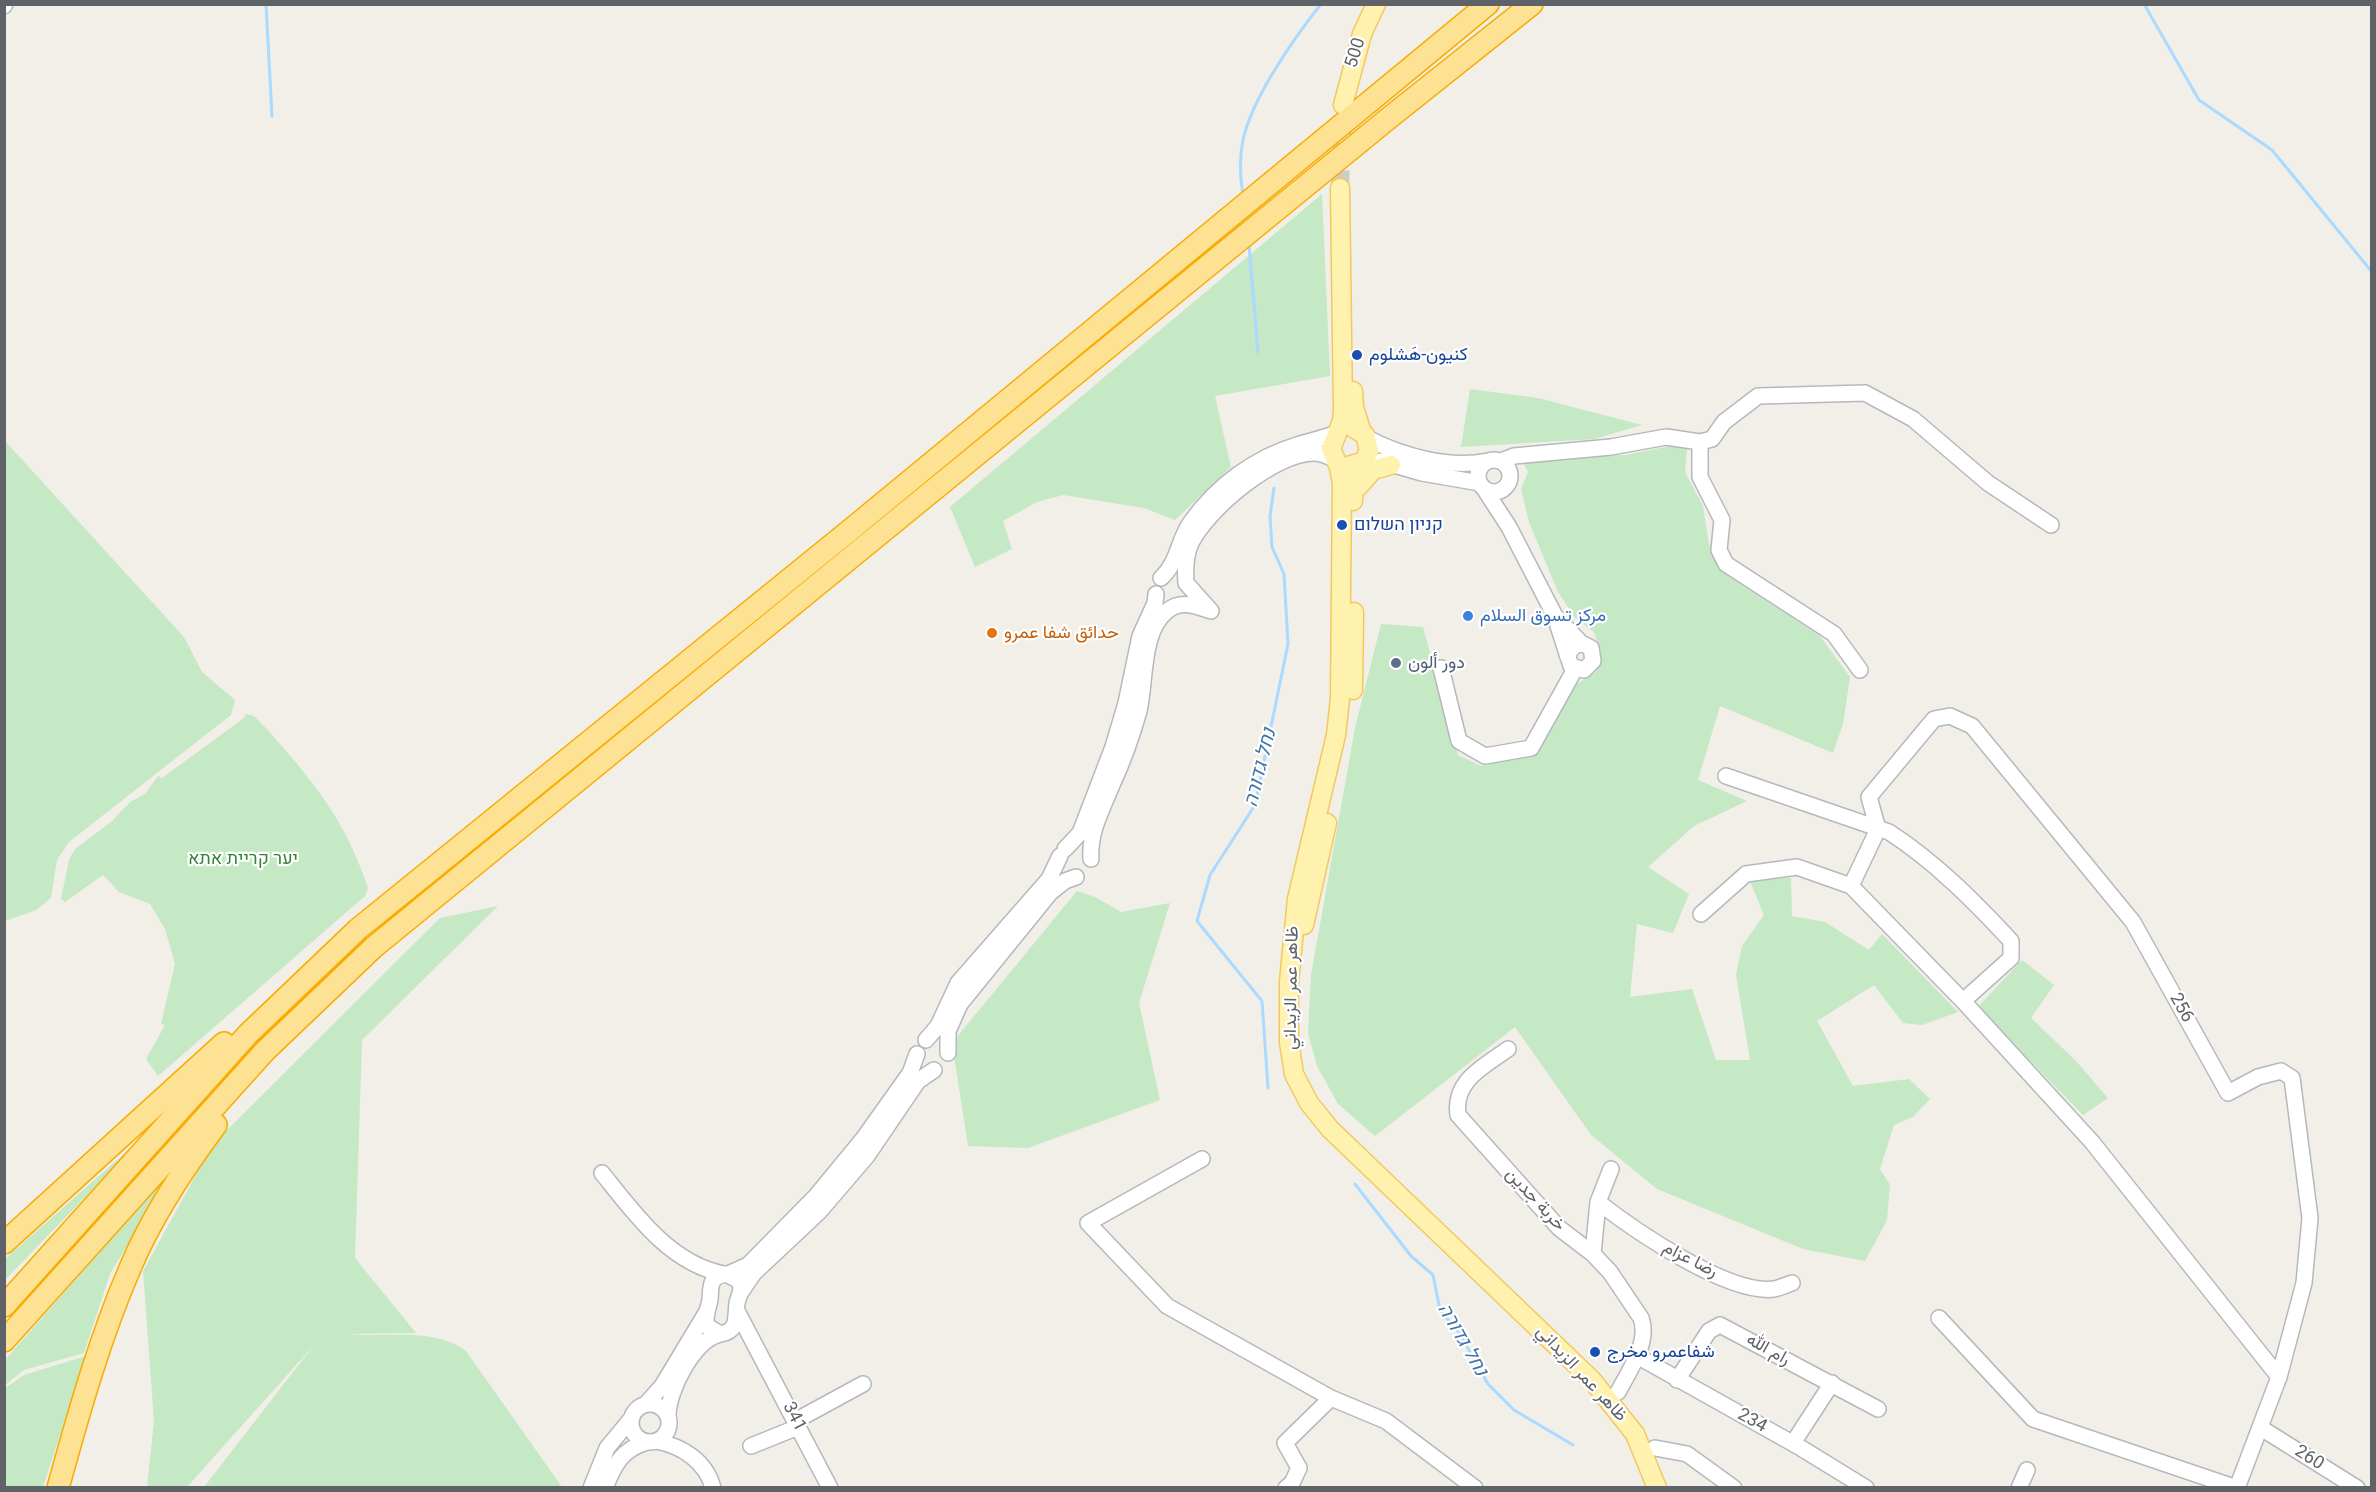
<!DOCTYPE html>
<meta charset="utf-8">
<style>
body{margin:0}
#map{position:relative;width:2376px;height:1492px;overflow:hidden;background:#f1efe8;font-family:Roboto,sans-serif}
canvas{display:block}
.frame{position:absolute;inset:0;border:6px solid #5f6368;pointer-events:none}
</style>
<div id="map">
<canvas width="2376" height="1492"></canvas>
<div class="frame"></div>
</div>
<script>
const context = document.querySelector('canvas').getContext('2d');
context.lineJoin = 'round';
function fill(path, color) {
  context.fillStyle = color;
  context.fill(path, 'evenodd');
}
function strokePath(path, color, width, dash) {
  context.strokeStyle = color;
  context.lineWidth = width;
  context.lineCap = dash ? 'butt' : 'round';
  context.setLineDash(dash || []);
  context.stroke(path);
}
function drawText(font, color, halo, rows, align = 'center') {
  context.font = font + ' Roboto,Vazirmatn,Heebo,sans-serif';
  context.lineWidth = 4.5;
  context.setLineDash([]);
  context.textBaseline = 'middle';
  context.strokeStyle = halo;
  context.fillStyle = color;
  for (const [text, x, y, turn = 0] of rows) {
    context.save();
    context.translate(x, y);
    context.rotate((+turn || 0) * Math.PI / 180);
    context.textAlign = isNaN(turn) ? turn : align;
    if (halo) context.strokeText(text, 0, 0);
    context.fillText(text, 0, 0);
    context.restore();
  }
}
fill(new Path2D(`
 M1322,194l8,182 -115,20 16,71 -56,53 -31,-12 -81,-13 -26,7 -34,19 9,28 -37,18 -25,-60z
 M1470,389l68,9 104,27 -48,14 -133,8z
 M5,441l179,196 18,35 33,28 -4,15 -162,127 -12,18 -6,38 -15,12 -31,11z
 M1679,444l8,5 -2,23 18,34 6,39 19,31 92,60 30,41 -7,47 -10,29 -113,-47 -22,74 49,21 -53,25 -46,41 41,27 -16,39 -36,-9 -7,73 62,-8 24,71h34l-14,-85 6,-29 22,-31 -15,-36 42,-1 1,38 33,6 44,28 13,-16 76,78 -36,13 -19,-2 -29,-38 -57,36 36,65 56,-7 21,20 -17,18 -19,8 -14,44 10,16 -3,35 -22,41 -62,-12 -146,-60 -66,-54 -76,-108 -140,109 -37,-32 -21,-38 -9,-33 3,-58 44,-247 26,-104 42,3 35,128 23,11 58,-15 30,-62 27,-17 4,-22 -6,-18 -19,-14 -17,-26 -29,-70 -8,-33 7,-17 -7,-14 106,-3z
 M246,714l8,2 12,12c48,55 78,89 102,160l-3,8 -207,180 -12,-17 19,-34 -4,-1 14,-60 -10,-35 -15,-25 -31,-12 -16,-17 -38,27 -4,-3 8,-39 6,-11 36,-27 19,-20 15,-8 13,-18 4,2 82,-60z
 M1077,891l18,6 26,15 49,-9 -31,100 21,97 -132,48 -60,-2 -16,-103z
 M498,906l-136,134 -7,218 61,75 -68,1c39,4 85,-7 118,17l96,136h-358l110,-142 -127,142h-40l7,-66 -11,-150 70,-127 227,-226z
 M2022,960l32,25 -23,33 44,42 33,38 -25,17 -105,-108z
 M143,1137l-138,143v-21z
 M175,1166l-65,108 -26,79 -60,17 -19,15v-25z
 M86,1356l-43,131h-38l-1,-98 20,-14z`), '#c5e8c5');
strokePath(new Path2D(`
 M266,4l6,112
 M2144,4l55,96 73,50 100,122
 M1243,195c-3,-18 -4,-36 0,-55 9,-42 51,-102 78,-136
 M1249,245l9,107
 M1268,1088l-6,-87 -65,-80 13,-46 45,-70 33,-161 -4,-70 -12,-27 -2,-31 4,-28
 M1355,1184l56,72 22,19 7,35 20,24 28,50 26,26 59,35`), '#aadaff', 3);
strokePath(new Path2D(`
 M1340,188l3,-72`), '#ccccc8', 18, [18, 9]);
const minor = new Path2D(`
 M4,6l1,-2
 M1367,438c35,18 81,31 121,23
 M1700,442v35l22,43 -3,30 7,14 108,70 26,36
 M1478 476a16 16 0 1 1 32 0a16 16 0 1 1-32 0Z
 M1381,461l41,12 58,10
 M1501,461l13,-5 97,-9 55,-10 34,5 12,-3 12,-17 34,-26 107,-3 48,26 75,64 63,42
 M1483,487l26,40 46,89 27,28
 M1161,578c17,-15 17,-38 30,-56 26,-36 63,-64 106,-77 13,-4 27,-7 40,-12
 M1558,626l13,40 13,4 9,-9 -2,-13 -8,-4 -8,1 -8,10
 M1441,668l18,73 26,15 46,-8 44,-79
 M1726,776l163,56c45,29 85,69 122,109v17l-48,43
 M1065,849l15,-16 33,-86 13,-44 14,-67 15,-33 1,-9
 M1091,859c-2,-27 11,-49 21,-74 11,-24 20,-49 27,-74 7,-30 2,-79 28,-100 14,-12 29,-5 44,0l-25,-28c-1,-14 -1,-27 5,-40 17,-34 84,-91 124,-90 7,0 15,4 21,7
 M1851,886l27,-57 -9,-32 65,-78 16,-3 22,10 161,196 95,171 30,-16 23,-6 11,7 18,140 -6,65 -25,94 -42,111
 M1701,914l45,-40 51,-7 54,19 112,115 129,141 187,235
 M926,1040l12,-14 20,-43 91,-104 11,-23
 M1508,1049c-25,18 -55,32 -50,66l101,113 34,26 17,18 31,46c9,24 -12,53 -23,74
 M948,1053v-22l12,-27 90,-111 15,-12 11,-4
 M1202,1159l-114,64 79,83 164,92 55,23 89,67
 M602,1173c32,40 68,91 122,101
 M1598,1202c36,28 130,93 176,87 6,-1 12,-4 18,-6
 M1593,1254l5,-52 13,-33
 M726,1274l12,6c6,9 1,14 -1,23 -2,15 2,28 -17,31l-13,-8c-3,-10 1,-16 3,-26 1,-14 -1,-23 16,-26z
 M728,1274l20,-9 68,-69 47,-57 47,-66 7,-19
 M741,1292l13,-19 65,-61 48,-56 51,-75 16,-11
 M737,1311l93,177
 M1939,1318l94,101 204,69
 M1637,1356l164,92 65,40
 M1677,1380l32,-49 11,-6 158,84
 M631 1423a19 19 0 1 1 38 0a19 19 0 1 1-38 0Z
 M646,1404l16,-18 44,-73
 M668,1416c0,-25 25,-75 52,-82
 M795,1421l68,-37
 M2261,1428l96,60
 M656,1441c26,5 50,20 57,47
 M1793,1443l39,-60
 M751,1446l47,-19
 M1655,1448l32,6 47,34
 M591,1488l16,-40 24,-29
 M605,1488c9,-23 17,-39 42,-46
 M1286,1488l6,-5 7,-15 -14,-25 46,-45
 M2019,1488l8,-18`);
const major = new Path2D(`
 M1343,105l19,-71 14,-30
 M1340,188l3,223 -1,10 -11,28 8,18 3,16 -2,216 -4,36 -39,164 -8,83v60l5,32 15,29 21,26 262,251 43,54 22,54
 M1353,391l1,16 8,26
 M1348,466l16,-5 5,-10 -4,-16 -12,-7
 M1358,487l15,-17 18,-5
 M1353,501l1,-21 5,-16
 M1353,690l1,-78
 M1304,925l23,-102`);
const highway = new Path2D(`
 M4,1243l220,-200
 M4,1306l244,-272 110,-105 491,-398 639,-527
 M4,1341l261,-290 109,-104 1015,-829 143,-114
 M58,1488c21,-76 42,-151 73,-222 21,-50 53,-98 85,-141`);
strokePath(minor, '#b5b8bc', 18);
strokePath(major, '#f2c960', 21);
strokePath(highway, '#f9ab00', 24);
strokePath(minor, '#fff', 15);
strokePath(major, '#fff2af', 18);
strokePath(highway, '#fde293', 21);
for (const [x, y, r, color] of [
 [1357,355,6,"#1a4fb4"],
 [1342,525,6,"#1a4fb4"],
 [1468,616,6,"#3f7fe0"],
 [992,633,6,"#e8710a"],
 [1396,663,6,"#5c6f8a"],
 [1595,1352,6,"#1a4fb4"]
]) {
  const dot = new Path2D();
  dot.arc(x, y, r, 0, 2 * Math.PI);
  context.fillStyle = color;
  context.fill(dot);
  strokePath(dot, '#fff', 2);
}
drawText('18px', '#5f6368', '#fff', [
 ["500",1356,53,-73],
 ["ظاهر عمر الزيداني",1292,988,-89],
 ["256",2181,1008,61],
 ["خربة جدين",1535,1200,47],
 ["رضا عزام",1690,1260,27],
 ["رام الله",1768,1350,29],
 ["ظاهر عمر الزيداني",1581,1374,47],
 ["341",794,1417,63],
 ["234",1752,1421,29],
 ["260",2309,1458,32]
]);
drawText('18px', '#164399', '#fff', [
 ["كنيون-هَشلوم",1369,355],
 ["קניון השלום",1354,525],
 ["شفاعمرو مخرج",1607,1352]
], 'left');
drawText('18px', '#366cbe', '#fff', [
 ["مركز تسوق السلام",1480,616]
], 'left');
drawText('18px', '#c56008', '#fff', [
 ["حدائق شفا عمرو",1004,633]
], 'left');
drawText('18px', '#4e5e75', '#fff', [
 ["دور ألون",1408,663]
], 'left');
drawText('18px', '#348238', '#fff', [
 ["יער קריית אתא",243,859]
]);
drawText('italic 20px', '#4174aa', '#fff', [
 ["נחל גדורה",1261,768,-76],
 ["נחל גדורה",1462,1340,60]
]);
</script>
